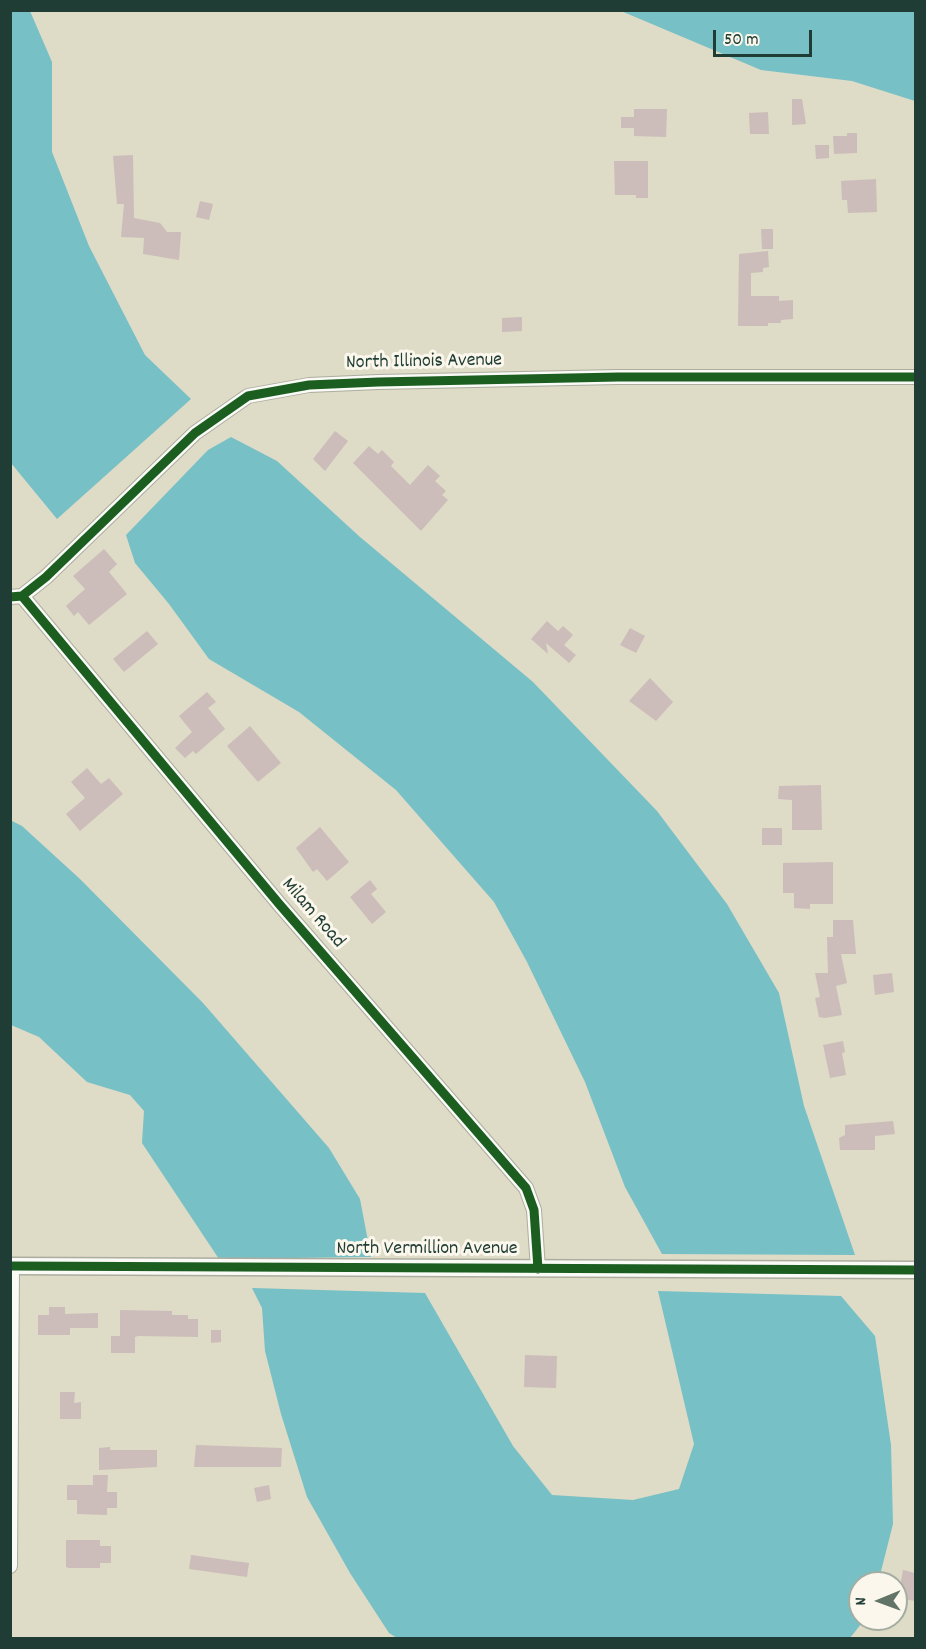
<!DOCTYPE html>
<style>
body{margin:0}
#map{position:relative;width:926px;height:1649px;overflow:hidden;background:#dedbc7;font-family:Dekko,sans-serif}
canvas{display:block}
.frame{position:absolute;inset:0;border:12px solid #1f3d34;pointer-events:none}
.north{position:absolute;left:848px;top:1571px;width:60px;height:60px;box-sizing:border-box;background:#fbf7ec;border:2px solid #a3ada2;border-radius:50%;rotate:269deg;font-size:16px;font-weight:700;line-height:24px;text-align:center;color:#1f3d34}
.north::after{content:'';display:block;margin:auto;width:21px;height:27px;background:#627467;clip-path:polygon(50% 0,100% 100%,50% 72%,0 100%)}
.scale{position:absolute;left:713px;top:30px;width:99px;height:27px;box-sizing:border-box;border:3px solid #1f3d34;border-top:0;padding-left:8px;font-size:18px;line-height:21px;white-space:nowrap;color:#1f3d34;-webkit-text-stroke:4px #fbf7ec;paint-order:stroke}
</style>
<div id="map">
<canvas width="926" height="1649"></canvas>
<div class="frame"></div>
<div class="north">N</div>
<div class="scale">50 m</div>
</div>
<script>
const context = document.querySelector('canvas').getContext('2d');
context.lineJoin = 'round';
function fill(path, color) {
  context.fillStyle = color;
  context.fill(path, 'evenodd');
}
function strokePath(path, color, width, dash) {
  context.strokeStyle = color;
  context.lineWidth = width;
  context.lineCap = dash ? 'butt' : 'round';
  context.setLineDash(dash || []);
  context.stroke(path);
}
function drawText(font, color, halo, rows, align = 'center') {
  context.font = font + ' Dekko,sans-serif';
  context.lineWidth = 6;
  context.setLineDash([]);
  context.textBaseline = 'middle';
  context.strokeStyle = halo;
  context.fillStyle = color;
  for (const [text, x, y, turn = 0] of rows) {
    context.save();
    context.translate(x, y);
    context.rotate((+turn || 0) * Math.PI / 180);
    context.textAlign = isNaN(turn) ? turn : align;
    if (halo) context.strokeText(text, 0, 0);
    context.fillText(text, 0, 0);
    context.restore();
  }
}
fill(new Path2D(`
 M10,11h20l22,51v90l37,94 56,109 46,44 -134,120 -46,-56z
 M621,11h294v90l-63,-20 -91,-11z
 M231,437l46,24 83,76 173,145 124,129 70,93 52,89 25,113 51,149 -193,-1 -37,-67 -40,-105 -58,-120 -33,-60 -98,-112 -97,-78 -90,-53 -40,-55 -34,-41 -9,-28 82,-85z
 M10,820l12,6 58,53 123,124 126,145 31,51 11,58 -152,2 -77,-116 2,-32 -14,-16 -43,-13 -48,-45 -28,-12z
 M252,1288l173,5 88,153 39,49 81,5 46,-11 15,-45 -36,-153 183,5 34,40 16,109 2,79 -15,59h-18v36h5l-15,19h-453l-8,-5 -39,-60 -43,-76 -26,-83 -16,-63 -3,-43z`), '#76c0c6');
fill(new Path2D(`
 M792,99h10l4,25 -14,1z
 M634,109h33l-1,28 -32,-1v-8h-13v-11h13z
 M768,112l1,22h-19l-1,-21z
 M847,133h10v20l-23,1 -1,-18h14z
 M815,145h14v13l-13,1z
 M133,155l1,63 26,5 7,9h14l-2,28 -36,-6 1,-16 -23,-1 3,-33h-7l-4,-48z
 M614,161h34v37h-12v-3h-21z
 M876,179l1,33 -29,1 -1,-13h-5l-1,-19z
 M200,201l13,3 -4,16 -13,-3z
 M761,229h12v20h-11z
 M768,251l1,16 -6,1v4l-12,1v23h28v5l14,-1v19l-12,1v3h-13v3h-30l1,-72z
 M522,317v14l-20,1v-14z
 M335,431l13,10 -23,30 -12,-12z
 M369,446l9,8 4,-4 12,12 -3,4 19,19 18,-20 12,11 -5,5 11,10 -4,4 6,5 -27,31 -68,-68z
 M104,549l13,15 -8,8 18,22 -38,31 -11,-13 -4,4 -8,-10 19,-17 -12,-13z
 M547,621l11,10 5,-5 10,9 -9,10 12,10 -7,8 -23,-20 2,11 -17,-15z
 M630,628l15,8 -9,17 -16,-8z
 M147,631l11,13 -34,28 -11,-13z
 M650,678l23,24 -17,19 -27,-20z
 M207,692l9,10 -8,6 17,21 -29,25 -3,-3 -8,7 -10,-10 17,-16 -13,-16z
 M250,726l31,37 -23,19 -31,-36z
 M87,768l14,16 8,-6 14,16 -43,37 -14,-17 19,-16 -14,-16z
 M821,785l1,45h-30v-30l-14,-1 1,-13z
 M320,827l29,35 -22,19 -10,-12 -4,3 -17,-24z
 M762,828h20v17h-20z
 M833,862v42h-23v5l-16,-1v-15h-11v-30z
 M370,880l7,9 -6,5 15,18 -14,12 -22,-27z
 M833,920h20l3,34h-15l6,29 -11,3 6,29 -17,3 -6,-1 -4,-19 5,-1 -5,-24h13l-1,-36h6z
 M892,973l2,19 -19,3 -2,-20z
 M843,1041l2,11 -3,1 4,22 -16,3 -7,-33z
 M893,1121l2,13 -20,2v14h-35l-1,-12 6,-3v-10z
 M49,1307h16v7l33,-1v15h-28v7h-32v-20h11z
 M120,1310l52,1v4h16v4h10v18l-60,-1 -3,1v16h-24v-17h9z
 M211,1330h10v12l-10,1z
 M525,1355l32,1 -1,32 -32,-1z
 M60,1392h15l-1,11 7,-1v17h-21z
 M196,1445l86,3 -1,19h-87z
 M110,1447v3h47v17l-58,3v-22z
 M93,1475h15l-1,17h10v16h-10v7l-30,-1v-14h-10v-15h26z
 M269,1485l2,14 -14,3 -3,-14z
 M66,1540h34v6h11v17h-11v5h-31l-3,-1z
 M191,1555l58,8 -2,14 -58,-8z
 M903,1570l12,3v28l-17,-3z`), '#ccbdba');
const minor = new Path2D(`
 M22,596l258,309 246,283 8,22 4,59
 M10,597l12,-1 24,-19 149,-144 53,-37 61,-11 69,-3 240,-5h298
 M10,1566l2,-300`);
const tertiary = new Path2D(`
 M10,1266l906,4`);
strokePath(minor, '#acad9f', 16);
strokePath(tertiary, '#acad9f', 19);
strokePath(minor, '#fafaf7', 14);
strokePath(tertiary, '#fafaf7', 16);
strokePath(new Path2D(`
 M22,596l258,309 246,283 8,22 4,59
 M10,597l12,-1 24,-19 149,-144 53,-37 61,-11 69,-3 240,-5h298
 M10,1266l906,4`), '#1b5e20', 9);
drawText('20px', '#1f3d34', '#fbf7ec', [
 ["North Illinois Avenue",424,363,-1],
 ["Milam Road",312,914,49],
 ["North Vermillion Avenue",427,1250]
]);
</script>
